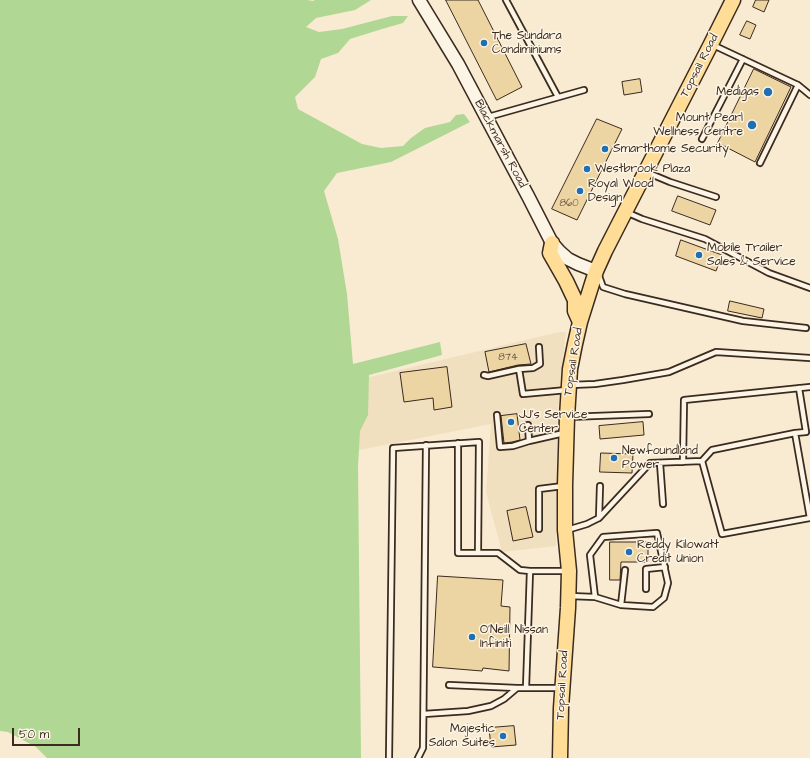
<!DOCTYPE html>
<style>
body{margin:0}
#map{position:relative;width:810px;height:758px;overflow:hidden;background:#f8ebd1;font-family:"Architects Daughter",sans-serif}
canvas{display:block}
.scale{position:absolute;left:12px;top:728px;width:68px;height:18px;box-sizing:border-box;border:2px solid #3b2a1e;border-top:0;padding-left:5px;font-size:12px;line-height:14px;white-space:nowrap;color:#3b2a1e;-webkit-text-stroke:3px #fcf5e5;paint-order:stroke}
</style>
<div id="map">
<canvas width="810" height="758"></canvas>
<div class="scale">50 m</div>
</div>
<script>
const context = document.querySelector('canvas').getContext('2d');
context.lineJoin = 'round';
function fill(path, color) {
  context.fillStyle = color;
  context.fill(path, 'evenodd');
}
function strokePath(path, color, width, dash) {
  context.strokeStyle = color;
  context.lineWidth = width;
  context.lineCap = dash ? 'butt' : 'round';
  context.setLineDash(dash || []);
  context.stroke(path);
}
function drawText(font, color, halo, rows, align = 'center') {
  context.font = font + ' "Architects Daughter",sans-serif';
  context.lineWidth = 3;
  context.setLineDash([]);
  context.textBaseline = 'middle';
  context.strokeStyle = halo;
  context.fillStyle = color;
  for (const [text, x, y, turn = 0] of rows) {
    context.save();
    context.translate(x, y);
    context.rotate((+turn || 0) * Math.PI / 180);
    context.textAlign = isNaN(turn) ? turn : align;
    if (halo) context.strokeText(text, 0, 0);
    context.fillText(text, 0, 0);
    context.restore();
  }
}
fill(new Path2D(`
 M559,332h7l-6,55 -2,24 -2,135 -54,6 -16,-60 5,-68 -137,27 -5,-69z`), '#f1e0c0');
fill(new Path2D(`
 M0,0h307l6,1 2,-1h56l-16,10 -39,8 -10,9 13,5 23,-3 50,-13h16l-5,7 -21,6 -32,10 -12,14 -17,6 -6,18 -20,20 3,12 64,35 19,4 22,-2 8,-8 14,-10 25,-6 6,-7 8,-1 6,8 -79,40 -54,11 -13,18 14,48 9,55 6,70 87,-22 2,13 -73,20 -1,40 -8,16 -2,35 3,292h-314l-11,-11 -28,-15 -8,-1z`), '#b0d793');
const building = new Path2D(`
 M446,0h32l44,87 -25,13z
 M756,0h13l-5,12 -11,-5z
 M747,21l9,4 -6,14 -10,-4z
 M754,69l37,18 -36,75 -37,-19z
 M640,79l2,13 -18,3 -2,-13z
 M597,119l25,10 -45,91 -25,-11z
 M678,196l38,14 -6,15 -38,-14z
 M681,240l41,15 -6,16 -40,-15z
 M730,301l34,8 -2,9 -34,-7z
 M526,344l5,20 -13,1 -29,7 -4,-20z
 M447,367l5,40 -18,3 -1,-12 -29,4 -4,-29z
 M517,414l3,26 -8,2 -8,1 -3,-27z
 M643,422l1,13 -44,4 -1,-13z
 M601,453l32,1 -1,19 -32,-1z
 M526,507l7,30 -20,4 -6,-30z
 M610,542h38v20h-27l-1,18h-10z
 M438,576l65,4 -2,26 9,1 -1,64 -26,-3 -1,3 -49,-4z
 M514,726l2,19 -25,2 -2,-19z`);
fill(building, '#edd4a3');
strokePath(building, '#3b2a1e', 1);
const lane = new Path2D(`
 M506,0l52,97
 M713,45l85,40 -38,78
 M798,85l12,10
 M488,117l96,-27
 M702,139l41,-80
 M646,172l24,10 46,15
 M626,212l16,7 63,20 64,34 41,15
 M599,276l4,11 22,7 118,27 63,7
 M519,369l14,-1 7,-4 -1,-17
 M484,375l4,1 31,-7 4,25 44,-4
 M571,385l24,-1 28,-4 46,-8 47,-20 94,6
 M497,415l3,32 13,-1 16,-5
 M568,417l81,-3
 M528,425l1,16 35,-8
 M795,433l11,-1 -7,-44
 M458,443v110h40l22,17 10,1h37
 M683,462l1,-62 126,-13
 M660,463l3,41
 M599,518l51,-55 52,-2 20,73 88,-16 -15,-85 -83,17 -10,11
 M539,529v-40l24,-3
 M567,530l20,-6 12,-6 1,-32
 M646,589v-20l19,-2
 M570,596l25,1 26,8 32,2 11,-9 4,-15 -11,-50 -54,4 -13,18 5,42
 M621,605l4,-35
 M449,685l68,3
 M526,688l4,-117
 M424,714l44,-3 23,-5 13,-7 13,-11h44
 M389,758l4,-310 86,-6 -1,111
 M418,758l5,-10 3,-303`);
const secondary = new Path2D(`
 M419,0l39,64 71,134 23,45 7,8 9,8 10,5 18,7`);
const primary = new Path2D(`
 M552,243l-2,10 16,28 9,19v11l5,11
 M560,758l1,-50 7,-100 1,-37 -4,-41v-45l2,-68 3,-48 5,-25 5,-22 16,-51 9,-20 106,-207 22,-44`);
strokePath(lane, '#3b2a1e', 8);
strokePath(secondary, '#3b2a1e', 15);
strokePath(primary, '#3b2a1e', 17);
strokePath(lane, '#fcf5e5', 4.5);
strokePath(secondary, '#fcf5e5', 12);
strokePath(primary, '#ffdd96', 14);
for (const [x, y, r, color] of [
 [484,43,4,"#1f6fb2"],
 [768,92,5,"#1f6fb2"],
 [752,125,5,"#1f6fb2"],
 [605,149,4,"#1f6fb2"],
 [587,169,4,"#1f6fb2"],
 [580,191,4,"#1f6fb2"],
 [699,255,4,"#1f6fb2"],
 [511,422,4,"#1f6fb2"],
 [614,458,4,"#1f6fb2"],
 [629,552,4,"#1f6fb2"],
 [472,637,4,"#1f6fb2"],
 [503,736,4,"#1f6fb2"]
]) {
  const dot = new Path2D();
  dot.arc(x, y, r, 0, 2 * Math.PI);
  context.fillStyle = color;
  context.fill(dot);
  strokePath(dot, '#fcf5e5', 1.5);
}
drawText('10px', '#68543f', null, [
 ["860",569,204],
 ["874",508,358]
]);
drawText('12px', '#3b2a1e', '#fcf5e5', [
 ["The Sundara",492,36],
 ["Condiminiums",492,50],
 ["Medigas",759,92,"right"],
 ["Mount Pearl",743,118,"right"],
 ["Wellness Centre",743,132,"right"],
 ["Smarthome Security",613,149],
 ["Westbrook Plaza",595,169],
 ["Royal Wood",588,184],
 ["Design",588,198],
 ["Mobile Trailer",707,248],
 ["Sales & Service",707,262],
 ["JJ's Service",519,415],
 ["Center",519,429],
 ["Newfoundland",622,451],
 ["Power",622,465],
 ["Reddy Kilowatt",637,545],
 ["Credit Union",637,559],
 ["O'Neill Nissan",480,630],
 ["Infiniti",480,644],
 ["Majestic",495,729,"right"],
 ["Salon Suites",495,743,"right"]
], 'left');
drawText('12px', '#3b2a1e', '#fcf5e5', [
 ["Topsail Road",700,66,-63],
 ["Blackmarsh Road",500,144,62],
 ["Topsail Road",574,362,-81],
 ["Topsail Road",563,685,-87]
]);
</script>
